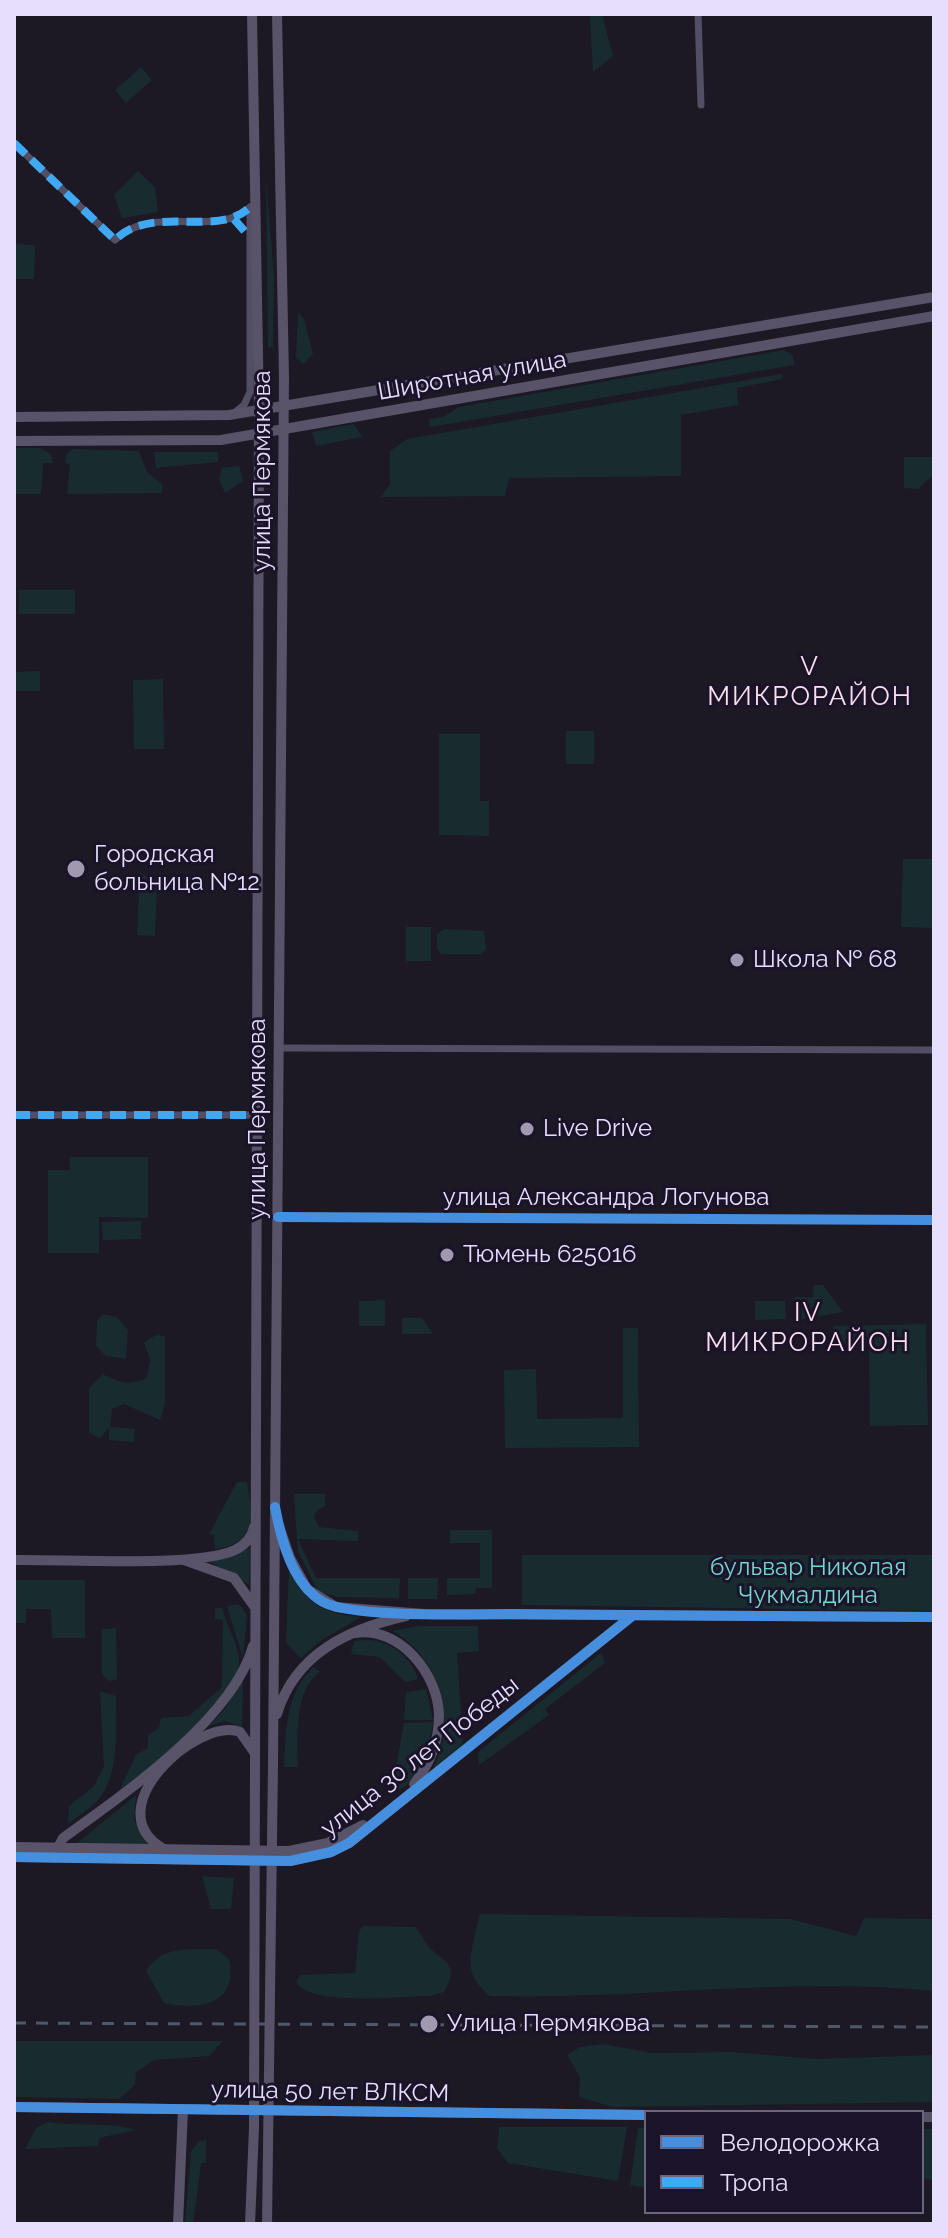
<!DOCTYPE html>
<meta charset="utf-8">
<style>
body{margin:0}
#map{position:relative;width:948px;height:2238px;overflow:hidden;background:#1c1824;font-family:Raleway,sans-serif}
canvas{display:block}
.frame{position:absolute;inset:0;border:16px solid #e7defc;pointer-events:none}
.legend{position:absolute;left:644px;top:2110px;width:280px;height:104px;box-sizing:border-box;background:#1b1329;border:2px solid #6d647d;margin:0;padding:10px 14px;list-style:none;font-size:24px;color:#e7defc}
.legend li{display:flex;align-items:center;gap:16px;height:40px}
.legend b{width:40px;border:2px solid #6d647d}
</style>
<div id="map">
<canvas width="948" height="2238"></canvas>
<div class="frame"></div>
<ul class="legend">
<li><b style="height:10px;background:#468fdf"></b>Велодорожка</li>
<li><b style="height:10px;background:#3fa9f5"></b>Тропа</li>
</ul>
</div>
<script>
const context = document.querySelector('canvas').getContext('2d');
context.lineJoin = 'round';
function fill(path, color) {
  context.fillStyle = color;
  context.fill(path, 'evenodd');
}
function strokePath(path, color, width, dash) {
  context.strokeStyle = color;
  context.lineWidth = width;
  context.lineCap = dash ? 'butt' : 'round';
  context.setLineDash(dash || []);
  context.stroke(path);
}
function drawText(font, color, halo, rows, align = 'center') {
  context.font = font + ' Raleway,sans-serif';
  context.lineWidth = 6;
  context.setLineDash([]);
  context.textBaseline = 'middle';
  context.strokeStyle = halo;
  context.fillStyle = color;
  for (const [text, x, y, turn = 0] of rows) {
    context.save();
    context.translate(x, y);
    context.rotate((+turn || 0) * Math.PI / 180);
    context.textAlign = isNaN(turn) ? turn : align;
    if (halo) context.strokeText(text, 0, 0);
    context.fillText(text, 0, 0);
    context.restore();
  }
}
fill(new Path2D(`
 M590,14h12l11,42 -20,16z
 M141,67l11,13 -26,23 -11,-13z
 M138,171l17,16 3,25 -36,6 -8,-23z
 M266,179l8,98 -1,71 -5,-1z
 M16,244l19,1 -1,34h-19z
 M298,312l6,7 9,35 -9,10 -8,-6z
 M784,350l9,6 1,9 -364,62 -1,-8 14,-2 16,-10z
 M782,374v5l-45,9 1,17 -57,10v61l-172,2 -4,18 -124,1 9,-13v-33l17,-12z
 M354,424l8,13 -46,9 -4,-14z
 M14,448h26l11,6 2,9h-10l-2,31h-27z
 M72,449l67,2 8,21 15,12v9l-95,1 3,-30 -5,-1 2,-10z
 M154,452h64v10l-62,6z
 M904,457h30v17l-16,15 -14,-1z
 M239,466l4,15 -18,12 -6,-13 3,-12z
 M19,590h56v24h-56z
 M40,671v20h-26v-19z
 M163,679l1,70h-30l-1,-69z
 M566,731h28v33h-28z
 M439,734h41v67h9v35l-50,-1z
 M903,859h31v69l-33,-1z
 M140,872l17,12 -2,52 -18,-1z
 M406,927h25v34h-25z
 M444,929l40,2 2,18 -5,5h-40l-4,-5v-15z
 M70,1157h78v61l-49,-1v36h-51v-83h22z
 M141,1221v18l-38,1 -1,-18z
 M814,1285h9l20,27 -49,9v-24h19z
 M385,1300v26h-26v-25z
 M755,1301h30l1,18 -31,1z
 M103,1314l14,3 11,13 -2,29 -20,-3 -10,-10 1,-25z
 M402,1318h20l11,16h-31z
 M926,1324l2,101 -58,1 -1,-84 -35,1 -1,-17z
 M623,1328h15l1,119 -134,1 -1,-78 32,-1 1,50 86,-1z
 M156,1335l9,1v67l-5,17 -36,-16 -12,5 -2,18 25,2 -1,13 -25,-2v-12l-9,10 -11,-5v-45l14,-14c16,9 27,12 44,4l3,-18 -6,-18z
 M237,1482h10c6,35 10,62 -32,67l-1,-14 -5,-1z
 M294,1494h31v12l-8,4 -3,7 5,10 39,4v10l-60,-2 18,39h84l-1,20 -62,-1 -19,-6 -20,-40z
 M450,1530h42v58h-16l-1,6 -28,1v-17h33v-35h-30z
 M250,1548l-1,37 -39,-23z
 M522,1555h410l2,56 -412,-6z
 M289,1570c16,34 36,44 72,47l-41,24 -19,17 -15,-15z
 M408,1578h30l-1,21h-29z
 M14,1580h71v58h-33l-1,-29h-25v14h-12z
 M235,1604l6,2 6,10 -4,42 -16,-51z
 M222,1607c4,19 19,40 17,59 -4,30 -92,109 -119,123l16,-34 12,-7v-13l11,-7 2,-10 28,-2 33,-29 1,-67 -8,-1v-10z
 M418,1626h60l1,25 -22,2 6,91 -30,25c25,-50 8,-109 -40,-138z
 M116,1628l1,51 -8,2 -7,-7v-45z
 M367,1640c23,0 45,18 51,39l-13,3 -25,-25 -29,-3 3,-13z
 M601,1653l4,10 -60,46 4,6 -70,50 -1,-13z
 M314,1667l6,5c-26,17 -23,67 -22,95h-14c2,-36 1,-74 30,-100z
 M243,1679l-1,48 -17,-6 -16,5 16,-17z
 M426,1689l7,31h-29l2,-28z
 M100,1691l16,5c0,32 4,79 -18,104 -8,9 -21,16 -30,24l1,-18 25,-20 10,-20z
 M433,1722c-3,24 -14,61 -38,70l-3,-3 12,-66z
 M136,1795l-2,25 16,26 -74,-2z
 M202,1876l32,2 -3,31h-20z
 M479,1914l311,5 66,17 8,-18 70,1v72c-147,-15 -297,9 -444,5 -32,-26 -16,-45 -11,-82z
 M363,1926l52,1c6,5 7,10 11,16 12,19 37,16 18,49l-15,4c-29,0 -118,11 -133,-14l4,-7 55,-2 4,-42z
 M216,1949l13,10c10,45 -29,52 -65,44l-18,-32c16,-26 42,-21 70,-22z
 M14,2041h209l-14,15 -55,4 -18,12 -1,13 -16,14 -105,-2z
 M603,2044l49,9 79,-1 84,7 119,-4v47l-321,5 -34,-10 1,-20 -13,-22 13,-8z
 M47,2122c28,5 64,-1 88,8l-36,8 -1,8 -73,3 11,-21z
 M499,2127h128l-9,54 -110,-18 -11,-15z
 M638,2128h8v60l-16,-3z
 M922,2129h12l-1,51 -11,-2z
 M206,2140v23h-5l-8,61h-8l6,-73 8,-10z`), '#182c30');
strokePath(new Path2D(`
 M698,14l3,91
 M14,143l101,97c37,-37 103,-1 135,-33
 M234,413l10,-8 6,-13v-184
 M279,1048l655,2
 M14,1115h243
 M278,1217l656,3`), '#524e63', 7);
strokePath(new Path2D(`
 M252,14l7,397 -4,1354
 M14,417l215,-2 705,-118
 M14,441l207,-1 713,-124
 M279,1526l11,32 17,31 29,18 88,7 510,3
 M14,1560c49,-1 182,8 221,-10 10,-5 17,-12 19,-23
 M184,1560l50,18 20,28
 M355,1633c44,-7 83,40 84,82 0,26 -9,49 -25,69
 M277,1714c18,-60 71,-85 129,-98
 M273,1764l11,-1386 -7,-364
 M14,1847l275,4 39,-8 35,-18
 M164,1849c-70,-39 34,-133 76,-117l14,20
 M55,1853l8,-15c60,-43 170,-119 190,-192
 M14,1857l276,4 41,-9 18,-9 283,-227
 M14,2107l632,8
 M922,2117h12
 M178,2224l5,-114`), '#585369', 10);
strokePath(new Path2D(`
 M14,2023l920,4`), '#4d596b', 3, [12, 10]);
strokePath(new Path2D(`
 M250,2224l4,-96 1,-363
 M267,2224l6,-460`), '#585369', 10);
strokePath(new Path2D(`
 M14,143l101,97c37,-37 103,-1 135,-33
 M234,219l14,16
 M14,1115h243`), '#3fa9f5', 8, [16, 8]);
strokePath(new Path2D(`
 M278,1217l656,3
 M275,1507c6,32 17,77 48,95 29,16 148,12 187,12 141,1 283,3 424,3
 M14,1857l276,4 41,-9 18,-9 283,-227
 M14,2107l632,8`), '#468fdf', 10);
for (const [x, y, r, color] of [
 [76,869,10,"#a099b0"],
 [737,960,8,"#a099b0"],
 [527,1129,8,"#a099b0"],
 [447,1255,8,"#a099b0"],
 [429,2024,10,"#a099b0"]
]) {
  const dot = new Path2D();
  dot.arc(x, y, r, 0, 2 * Math.PI);
  context.fillStyle = color;
  context.fill(dot);
  strokePath(dot, '#1b1329', 3);
}
drawText('24px', '#e7defc', '#1b1329', [
 ["Широтная улица",472,376,-10],
 ["улица Пермякова",263,471,-90],
 ["улица Пермякова",258,1119,-90],
 ["улица Александра Логунова",606,1198],
 ["улица 30 лет Победы",420,1757,-38],
 ["улица 50 лет ВЛКСМ",330,2092,1]
]);
drawText('24px', '#e7defc', '#1b1329', [
 ["Городская",94,855],
 ["больница №12",94,883],
 ["Школа № 68",753,960],
 ["Live Drive",543,1129],
 ["Тюмень 625016",463,1255],
 ["Улица Пермякова",447,2024]
], 'left');
drawText('24px', '#6fd7ce', '#1b1329', [
 ["бульвар Николая",808,1568],
 ["Чукмалдина",808,1596]
]);
context.letterSpacing = '2px';
drawText('26px', '#fce0ed', '#1b1329', [
 ["V",810,667],
 ["МИКРОРАЙОН",810,697],
 ["IV",808,1313],
 ["МИКРОРАЙОН",808,1343]
]);
context.letterSpacing = '0px';
</script>
